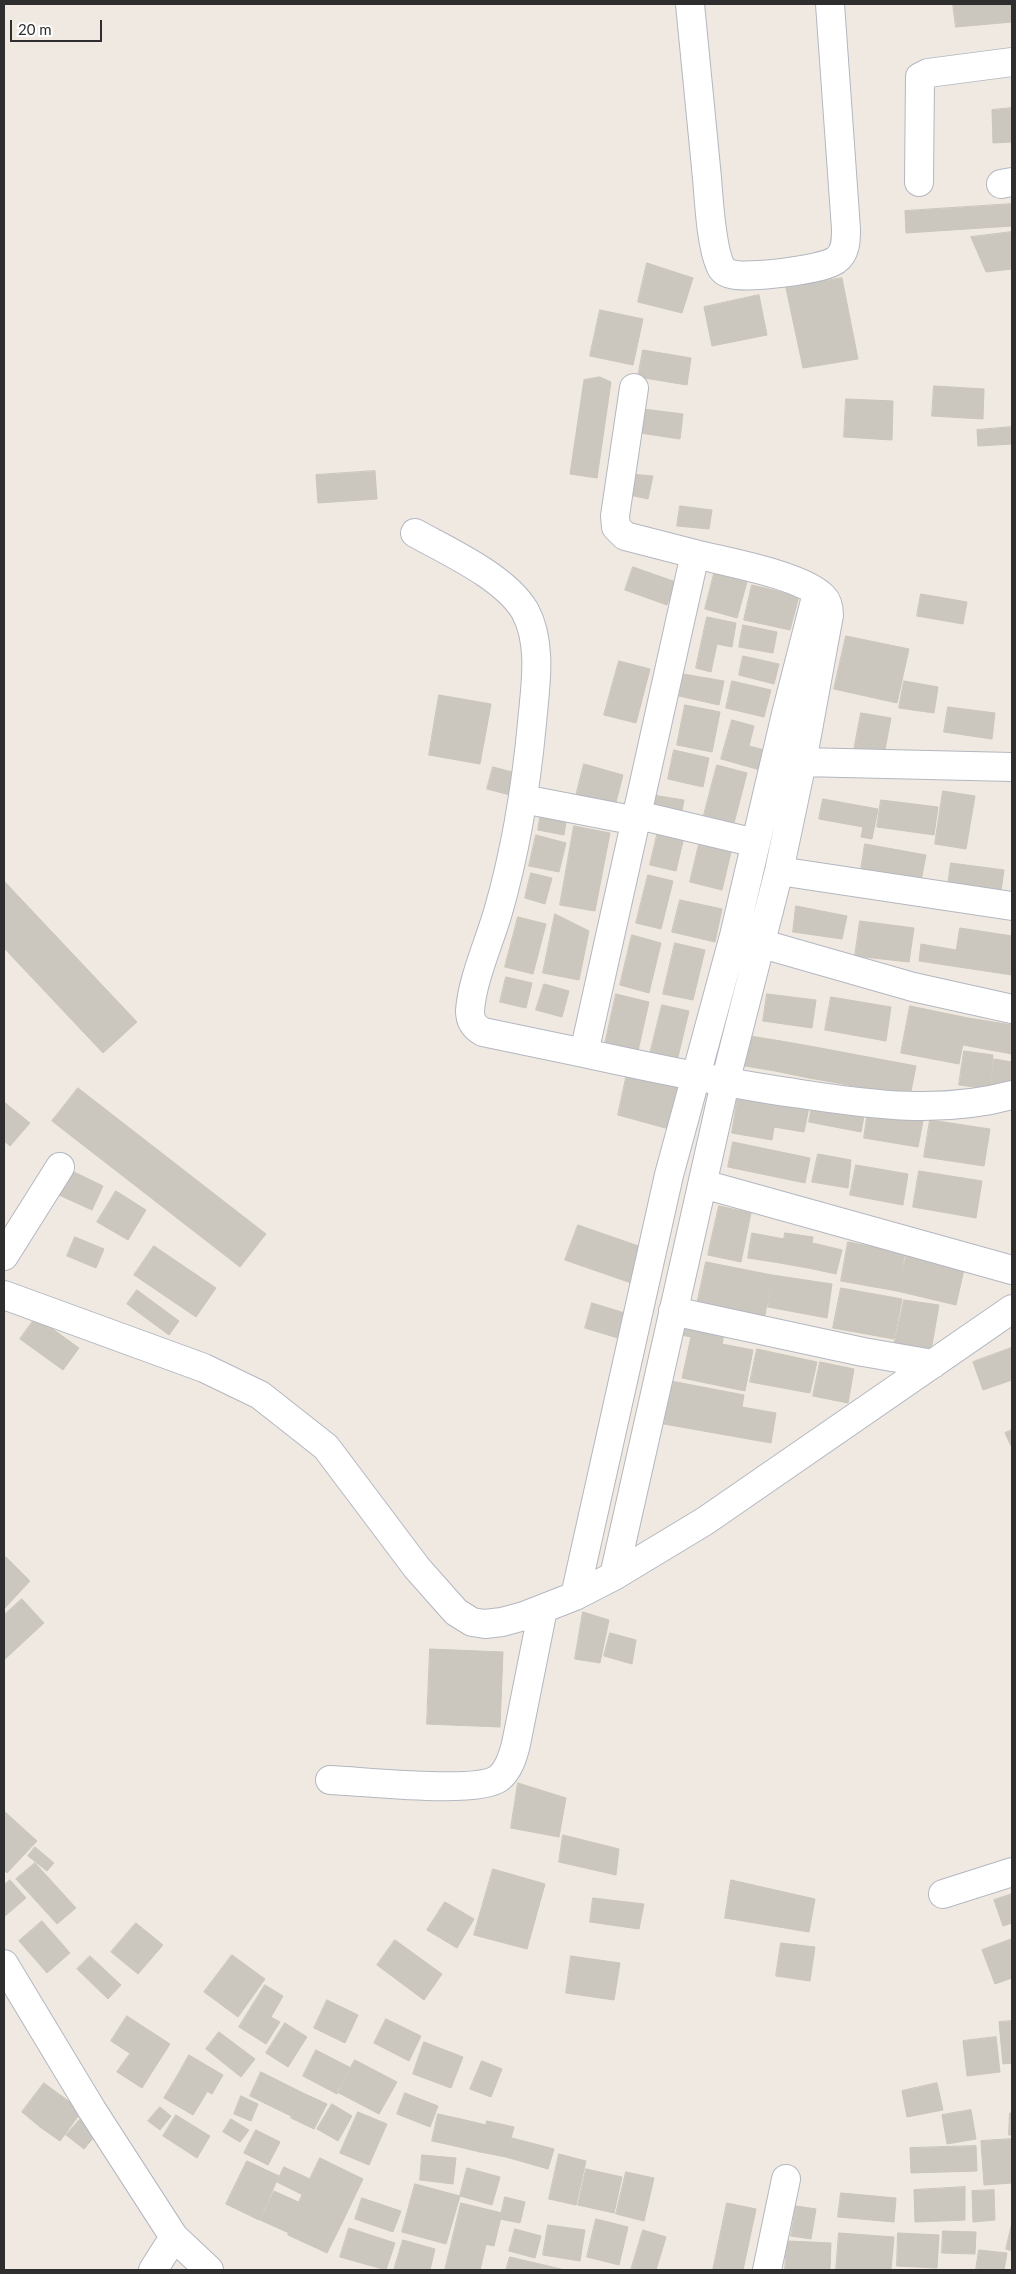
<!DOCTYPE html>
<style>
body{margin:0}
#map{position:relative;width:1016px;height:2274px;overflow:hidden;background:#efe9e1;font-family:Lato,sans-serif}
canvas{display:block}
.frame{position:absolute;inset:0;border:5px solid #2e2e2e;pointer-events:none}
.scale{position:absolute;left:10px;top:20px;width:92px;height:22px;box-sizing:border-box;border:2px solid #2e2e2e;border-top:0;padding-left:6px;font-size:15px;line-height:18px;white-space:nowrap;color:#2e2e2e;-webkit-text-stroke:4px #fff;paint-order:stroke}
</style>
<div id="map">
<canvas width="1016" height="2274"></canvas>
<div class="frame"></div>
<div class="scale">20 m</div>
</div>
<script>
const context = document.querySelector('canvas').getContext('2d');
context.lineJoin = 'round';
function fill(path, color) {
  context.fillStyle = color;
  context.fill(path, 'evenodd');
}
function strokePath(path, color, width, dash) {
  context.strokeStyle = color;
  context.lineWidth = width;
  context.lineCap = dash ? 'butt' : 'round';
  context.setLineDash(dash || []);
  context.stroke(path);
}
const building = new Path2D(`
 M953,4h59v18l-56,5z
 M1012,108v34l-19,1 -1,-33z
 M1012,204v22l-106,7 -1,-22z
 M1012,232v37l-26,3 -15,-35z
 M647,263l46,15 -11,35 -44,-11z
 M842,278l16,81 -55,9 -17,-80z
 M759,295l8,40 -55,11 -8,-39z
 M600,310l43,9 -10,46 -43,-9z
 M643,350l48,8 -4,27 -49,-8z
 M600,377l11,5 -14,96 -27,-4 14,-94z
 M934,386l50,3 -1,30 -51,-3z
 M846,399l47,2 -1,39 -48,-3z
 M643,409l40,5 -3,25 -40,-6z
 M1012,427v17l-34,2 -1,-16z
 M375,471l2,28 -59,4 -2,-28z
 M630,474l23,2 -5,23 -23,-5z
 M680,506l32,4 -3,19 -32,-3z
 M633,567l43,15 -9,23 -42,-15z
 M714,574l33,8 -10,36 -32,-9z
 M752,585l47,11 -9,34 -46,-10z
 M921,594l46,8 -4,22 -46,-8z
 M707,617l29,6 -4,24 -15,-3 -6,28 -15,-4z
 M743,625l34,7 -4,21 -34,-6z
 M846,636l63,13 -12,54 -63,-14z
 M743,656l36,8 -5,20 -35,-9z
 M619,661l31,8 -14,54 -32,-8z
 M683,674l41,7 -5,24 -40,-9z
 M732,681l39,9 -7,27 -38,-9z
 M904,681l34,6 -4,26 -35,-5z
 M439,695l52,9 -11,60 -51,-9z
 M685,705l35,7 -8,40 -35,-7z
 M948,707l47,6 -3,26 -48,-7z
 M861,713l30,5 -8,42 -30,-5z
 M732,720l22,6 -5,20 16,4 -5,20 -39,-11z
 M674,750l35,8 -6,29 -35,-8z
 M584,764l39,11 -9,35 -39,-10z
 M717,765l30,8 -13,50 -30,-8z
 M493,767l23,6 -6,22 -23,-6z
 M943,791l32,5 -9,53 -31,-5z
 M653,795l31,5 -3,16 -31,-5z
 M823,799l55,10 -6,30 -11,-2 2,-10 -44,-8z
 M881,800l57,7 -4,28 -57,-8z
 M541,812l26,4 -3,19 -26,-5z
 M574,826l36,7 -15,78 -35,-6z
 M658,831l26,6 -8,34 -26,-6z
 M536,835l30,8 -7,29 -30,-6z
 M700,840l32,8 -10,42 -32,-8z
 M865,844l61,11 -6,31 -60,-10z
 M951,863l53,7 -4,28 -53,-7z
 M531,873l21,5 -7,26 -20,-6z
 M648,875l25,6 -12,48 -25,-6z
 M4,881l133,141 -34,31 -99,-105z
 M680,900l42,9 -7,33 -43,-10z
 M796,906l51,10 -5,23 -49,-7z
 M555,914l34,17 -10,49 -36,-7z
 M518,917l28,7 -13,50 -28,-7z
 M860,921l54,7 -5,34 -54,-6z
 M960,928l52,8v39l-93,-14 2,-17 35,6z
 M632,935l29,8 -12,50 -29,-8z
 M675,943l30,7 -12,50 -30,-6z
 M506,977l26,6 -6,25 -26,-6z
 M544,984l25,7 -7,26 -26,-7z
 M616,994l33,8 -11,49 -33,-7z
 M767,994l49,6 -4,28 -49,-7z
 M831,997l60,10 -5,34 -61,-11z
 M662,1005l27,6 -12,50 -27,-7z
 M910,1006l58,12 -9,46 -58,-11z
 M968,1018l44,7v29l-49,-9z
 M744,1035l37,6 -6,30 -36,-6z
 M781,1041l34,6 -6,31 -34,-7z
 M815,1047l101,19 -6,30 -101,-18z
 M964,1051l29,4 -4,34 -30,-4z
 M994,1059l18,3v31l-23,-4z
 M628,1069l54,14 -13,46 -51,-14z
 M78,1088l188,146 -26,33 -188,-146z
 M738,1095l71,12 -5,25 -30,-5 -2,13 -40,-7z
 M813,1101l52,10 -4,21 -52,-10z
 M4,1102l26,21 -20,23 -6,-5z
 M868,1111l55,10 -5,26 -54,-9z
 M930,1120l60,9 -6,37 -60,-9z
 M733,1142l77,16 -5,25 -77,-16z
 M818,1154l33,6 -3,28 -36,-6z
 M856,1165l52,9 -5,31 -53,-10z
 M70,1170l33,16 -11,24 -33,-15z
 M919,1171l63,10 -6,37 -63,-11z
 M116,1191l30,19 -18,30 -31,-18z
 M719,1206l32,7 -10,49 -33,-7z
 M578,1225l72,25 -13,35 -72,-25z
 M752,1233l32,6 -4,24 -32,-5z
 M785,1233l28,4 -5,31 -28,-5z
 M75,1237l29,12 -8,19 -29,-12z
 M848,1242l57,11 -8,38 -56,-10z
 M813,1243l29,7 -6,24 -28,-6z
 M154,1246l62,42 -20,29 -62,-42z
 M907,1253l58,12 -9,40 -59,-14z
 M706,1262l66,13 -8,46 -68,-12z
 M772,1275l60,9 -5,34 -59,-11z
 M841,1288l61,11 -8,40 -61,-11z
 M137,1290l42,31 -10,14 -42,-31z
 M904,1300l35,5 -8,46 -37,-6z
 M592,1303l36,11 -7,25 -36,-11z
 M36,1317l43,31 -16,22 -43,-31z
 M683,1326l41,8 -2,10 31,6 -8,41 -63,-13 9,-41 -10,-2z
 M1011,1348l1,32 -29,10 -10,-28z
 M757,1349l60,13 -7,31 -60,-11z
 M820,1362l34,7 -6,34 -35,-7z
 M671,1381l73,14 -2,12 34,6 -5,30 -107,-19z
 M1012,1430v18l-7,-15z
 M6,1557l24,24 -26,28v-50z
 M22,1599l22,24 -40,37v-45z
 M583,1612l26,8 -9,43 -25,-4z
 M610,1633l26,7 -4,24 -28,-8z
 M430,1649l73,3 -3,75 -73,-3z
 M518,1783l48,15 -7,39 -48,-9z
 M4,1811l33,30 -30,32 -3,-3z
 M563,1835l56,14 -3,26 -57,-13z
 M35,1847l19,16 -7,8 -19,-15z
 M35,1863l41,45 -19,16 -41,-45z
 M493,1869l52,15 -18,65 -53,-14z
 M10,1880l16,18 -21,18 -1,-31z
 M731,1880l84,19 -6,33 -84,-14z
 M1012,1894v29l-9,3 -9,-26z
 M593,1898l51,6 -5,25 -49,-7z
 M445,1902l29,17 -17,29 -30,-18z
 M42,1921l28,32 -23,20 -28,-32z
 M136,1923l27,22 -25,29 -27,-22z
 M1012,1939v39l-17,6 -13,-34z
 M395,1940l47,34 -18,26 -47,-35z
 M781,1943l34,4 -5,34 -34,-5z
 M232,1955l33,24 -27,38 -34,-25z
 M90,1956l31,29 -13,14 -31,-30z
 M571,1956l49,7 -6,37 -48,-7z
 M265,1985l18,11 -12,21 9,5 -14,22 -27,-17z
 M327,2000l31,15 -13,28 -31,-15z
 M127,2016l43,28 -16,25 -43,-28z
 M386,2019l35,17 -12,25 -35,-18z
 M1012,2021v42l-9,1 -4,-42z
 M285,2023l22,14 -19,30 -22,-14z
 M219,2032l36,27 -14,18 -35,-28z
 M996,2037l4,35 -33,4 -4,-35z
 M424,2042l39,15 -12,31 -38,-14z
 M316,2050l35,18 -14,26 -34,-18z
 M130,2054l24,15 -12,19 -25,-16z
 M189,2055l34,20 -11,19 -34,-19z
 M355,2060l42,22 -18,32 -42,-22z
 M482,2061l20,8 -11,28 -21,-8z
 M261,2072l42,21 -12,23 -41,-20z
 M178,2075l29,17 -14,23 -29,-17z
 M44,2083l19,14 -23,30 -18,-15z
 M937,2083l6,27 -36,7 -5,-26z
 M303,2093l24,11 -13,25 -23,-11z
 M405,2093l33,13 -8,21 -33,-13z
 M241,2096l17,8 -7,17 -17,-7z
 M63,2097l19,14 -22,30 -20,-14z
 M332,2104l20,12 -14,25 -21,-12z
 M160,2107l11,9 -11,14 -12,-9z
 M971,2110l5,29 -29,5 -5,-29z
 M358,2112l29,12 -18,41 -29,-12z
 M1010,2113h2v22h-3z
 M438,2114l23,5 -6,27 -23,-5z
 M176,2115l34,21 -13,22 -34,-22z
 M83,2116l17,14 -16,19 -18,-14z
 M231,2119l18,11 -9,12 -17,-10z
 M461,2119l25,6 -6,27 -25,-6z
 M487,2121l27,6 -8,30 -26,-5z
 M256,2130l24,12 -12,23 -24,-12z
 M512,2138l42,11 -6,20 -42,-12z
 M1011,2139l1,44 -28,2 -3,-44z
 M976,2146l1,25 -66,2 -1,-25z
 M559,2154l27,7 -10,44 -27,-6z
 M422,2155l34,3 -3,26 -33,-4z
 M320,2158l43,21 -21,44 -43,-21z
 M247,2161l32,15 -20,44 -33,-16z
 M284,2167l26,12 -7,16 -26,-13z
 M467,2168l33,9 -8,28 -32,-9z
 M586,2169l36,8 -8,36 -36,-8z
 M626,2172l28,6 -10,43 -28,-7z
 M415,2184l45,12 -14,48 -44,-12z
 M965,2187v33l-50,2 -1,-32z
 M994,2190l1,30 -22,2 -1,-31z
 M274,2191l29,13 -14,29 -29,-13z
 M841,2193l55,5 -2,24 -56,-5z
 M505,2197l20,5 -5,21 -20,-4z
 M362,2198l39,13 -8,21 -38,-13z
 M461,2203l41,10 -8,33 -41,-9z
 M727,2203l29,6 -13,61h-30z
 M303,2204l39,19 -15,30 -39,-18z
 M796,2206l20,3 -5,30 -20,-3z
 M596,2219l32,8 -9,38 -32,-8z
 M1012,2223v28l-6,-2z
 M548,2225l37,5 -5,31 -37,-6z
 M349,2228l46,15 -9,27 -46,-13z
 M515,2229l26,7 -6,22 -26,-7z
 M643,2230l23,7 -10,33h-25z
 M943,2231l33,1 -1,22 -33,-1z
 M839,2233l55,4 -3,33h-55z
 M898,2233l41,2 -2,33 -40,-2z
 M453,2237l33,8 -6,25h-35z
 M403,2240l32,9 -5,21h-36z
 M787,2241l44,2 -1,27h-45z
 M979,2250l28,3 -3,17h-28z
 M510,2257l55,13h-59z`);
fill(building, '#cbc7bf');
strokePath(building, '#cbc5ba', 1);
const minor = new Path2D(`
 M690,4c6,58 11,116 17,174 2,23 4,67 13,87 2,5 6,8 11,9 15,5 92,-4 105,-14 10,-7 10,-20 10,-31l-16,-225
 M919,182l1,-105 8,-4 84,-11
 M1001,184l11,-2
 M634,388l-19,128 1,11 9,9 70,18
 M415,533c34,19 90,44 110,78 18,33 10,77 7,112 -6,64 -16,127 -34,189 -9,31 -26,68 -28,99 0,10 4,16 13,21l101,21
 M802,762l210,5
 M523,799l114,22
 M638,815l118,28
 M779,871l233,35
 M745,939l168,48 99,22
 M703,1184l309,86
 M4,1256l56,-89
 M4,1295l200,73 56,27 66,52 91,121 39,44 16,10 13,2 17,-2 22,-6 51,-20 39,-20 91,-55 307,-212
 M673,1311l190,41 70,12
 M614,1576l111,-493 54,-212 23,-109 27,-147c0,-7 -1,-13 -6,-18 -21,-22 -97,-35 -128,-43l-111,499c73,16 144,31 217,41 71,11 141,20 211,1
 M575,1596l94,-421 65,-239 52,-222 31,-121
 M330,1780c33,1 147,15 169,-2 10,-8 14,-22 17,-34l27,-135
 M943,1894l69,-22
 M4,1964l88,146 82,127 35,33
 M153,2270l21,-33
 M767,2270l19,-91`);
strokePath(minor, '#b4b7c1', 30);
strokePath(minor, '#fff', 28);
</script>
